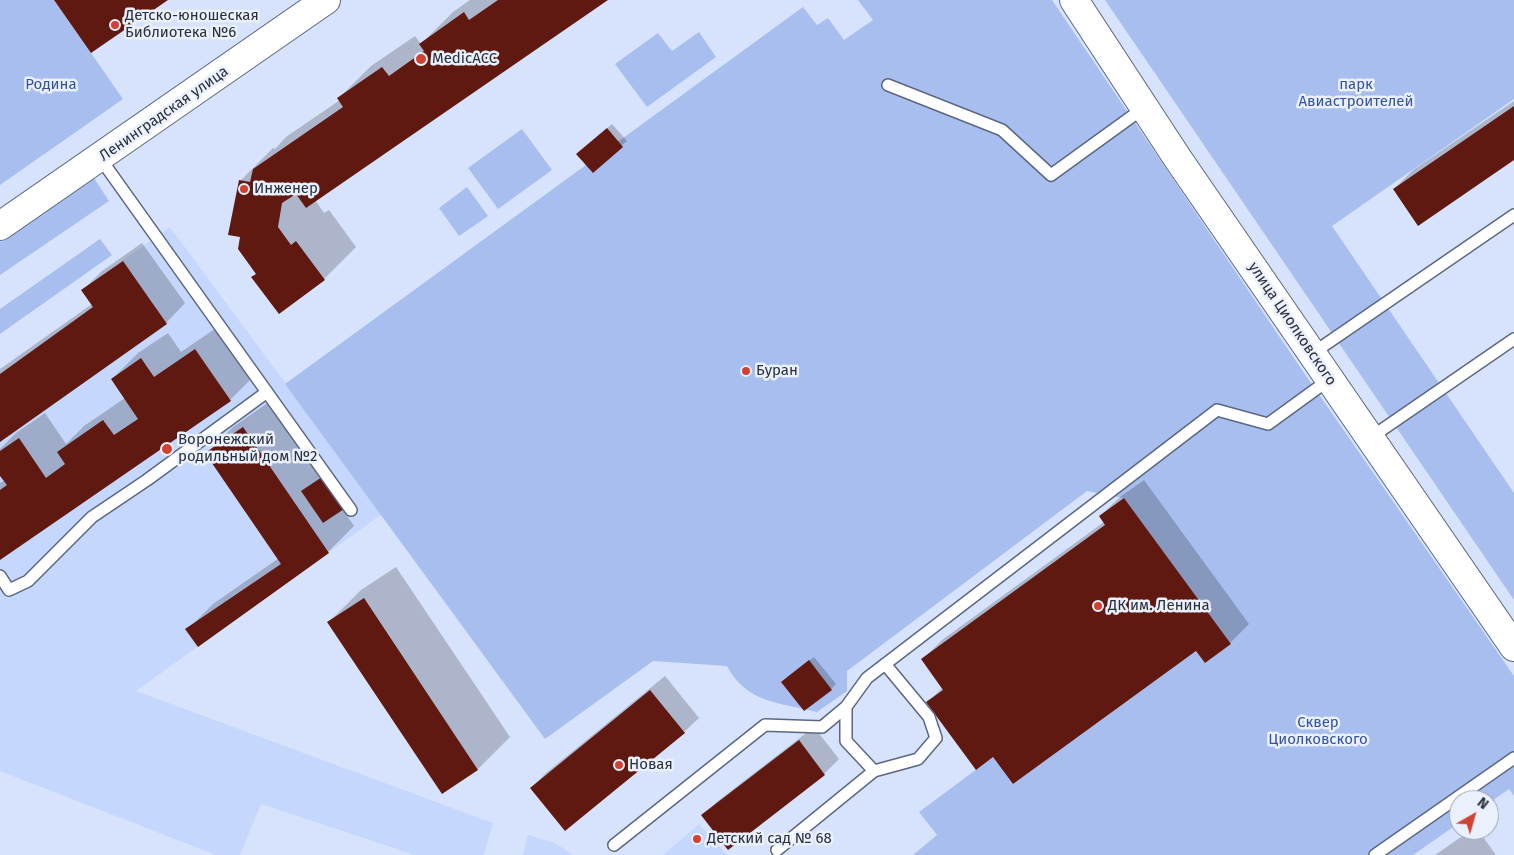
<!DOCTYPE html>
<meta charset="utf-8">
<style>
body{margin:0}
#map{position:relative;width:1514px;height:855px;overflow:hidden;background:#d7e3fc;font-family:"Fira Sans",sans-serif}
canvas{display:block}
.north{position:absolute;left:1449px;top:790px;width:50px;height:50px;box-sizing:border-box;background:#eaf0fc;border:1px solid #9da3af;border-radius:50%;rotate:38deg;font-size:14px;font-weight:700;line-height:20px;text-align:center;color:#292f3b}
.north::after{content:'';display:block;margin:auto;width:18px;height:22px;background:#d04333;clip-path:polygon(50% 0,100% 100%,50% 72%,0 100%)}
</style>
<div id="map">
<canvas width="1514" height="855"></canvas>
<div class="north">N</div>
</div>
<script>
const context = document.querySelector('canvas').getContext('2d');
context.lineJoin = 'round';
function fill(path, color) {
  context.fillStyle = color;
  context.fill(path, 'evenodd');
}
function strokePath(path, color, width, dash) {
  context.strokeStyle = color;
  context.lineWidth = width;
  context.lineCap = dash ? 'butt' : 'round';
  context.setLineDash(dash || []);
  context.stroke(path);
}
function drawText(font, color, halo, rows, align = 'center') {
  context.font = font + ' "Fira Sans",sans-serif';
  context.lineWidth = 5;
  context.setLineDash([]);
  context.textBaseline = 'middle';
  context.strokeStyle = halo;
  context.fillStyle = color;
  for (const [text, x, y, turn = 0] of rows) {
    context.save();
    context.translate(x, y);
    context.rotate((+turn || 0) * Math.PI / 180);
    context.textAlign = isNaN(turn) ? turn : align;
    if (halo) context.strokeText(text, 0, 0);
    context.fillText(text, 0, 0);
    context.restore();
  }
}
fill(new Path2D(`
 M170,227l212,287 -246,177 357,132 -9,32h-69l-154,-51 -21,51h-24l-216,-84v-397l93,-67 -12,-17z
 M699,824l28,31h-64z
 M528,835l27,8 18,12h-50z`), '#c6d7fd');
fill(new Path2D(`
 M0,0h54l69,99 -123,86z
 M858,0h194l250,370 212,306v120l-5,-7 -20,14v-3h-30v23l-46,32h-500l24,-20 -18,-23 74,-55 20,27 183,-133 9,12 26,-19 -107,-146 -37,-7 -240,180v20l-30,21c-36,-9 -71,-9 -90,-46l-74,-5 -108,78 -260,-355 518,-377 14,18 11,-7 16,22 29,-20z
 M1105,0h409v99l-182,127 182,267v107z
 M699,32l17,25 -69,50 -32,-43 43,-31 14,18z
 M522,129l30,41 -54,39 -30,-41z
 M94,178l15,23 -109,74v-33z
 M467,187l21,29 -29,20 -20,-28z
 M100,239l12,16 -112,79v-25z`), '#a8beee');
fill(new Path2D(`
 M470,0h136l-291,200 9,13 5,-3 27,37 -32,32 -66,-6 -16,-37 -2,-55 33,-33 2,1 11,-12 54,-37 -1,-2 32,-32 44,-30 6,8 32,-32z
 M1514,101v57l-120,31 19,-19z
 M612,124l15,17 -34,30 -10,-22z
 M142,243l43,60 -19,20 -166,117v-71l92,-65 -9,-14 19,-19z
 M222,324l34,50 -26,26 -230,159v-76l5,-3 -5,-6v-25l16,-16 29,-20 21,31 18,-18 41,-28 -13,-19 26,-26 30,-20 13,19z
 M269,402l85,124 -26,26 -130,93 -11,-15 26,-26 66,-46 -72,-105 26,-26z
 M1144,480l105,144 -19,19 -33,6 -203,107 -66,-54 15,-15 -20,-28 19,-19 162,-118 -4,-6 20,-19z
 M396,567l114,170 -32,32 -36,24 -113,-171 32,-32z
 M814,657l22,27 -5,5 -44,-12z
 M665,676l34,42 -15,14 -153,56 15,-15z
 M814,727l25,32 -15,15 -96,74 -25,-33 15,-14z
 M1471,830h7l18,25h-61z`), '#0003');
fill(new Path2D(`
 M54,0h114l-77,53z
 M498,0h110l-302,208 -10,-14 -14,9 -4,24 13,18 5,-4 29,39 -46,34 -28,-37 5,-3 -18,-25 2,-12 -12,-2 11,-55 11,2 3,-13 90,-62 -6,-9 45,-31 7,9 35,-25 -5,-7 45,-32 5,8z
 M1514,106v54l-96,66 -25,-37z
 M607,128l16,19 -30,26 -17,-19z
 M123,261l44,63 -167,118v-68l93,-67 -12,-17z
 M195,349l36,52 -231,159v-70l7,-5 -7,-9v-25l19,-13 27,40 19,-14 -8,-12 46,-32 11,15 24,-16 -27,-40 30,-21 13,19z
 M243,427l86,126 -131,94 -13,-18 96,-65 -76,-111z
 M322,477l22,32 -21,14 -22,-32z
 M1124,498l107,146 -26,19 -9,-12 -183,133 -20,-27 -17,13 -50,-68 17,-12 -22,-31 184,-134 -6,-9z
 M364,598l114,172 -36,24 -115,-172z
 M809,660l23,30 -28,21 -23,-29z
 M650,690l35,43 -120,98 -35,-43z
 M799,740l26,35 -97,75 -27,-35z`), '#5f1911');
const service = new Path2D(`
 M888,85l114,45 49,45 94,-68
 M100,158l251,352
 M1313,353l201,-138
 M1370,438l144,-99
 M0,576l9,14 19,-9 64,-64 55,-37 120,-88
 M846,707v34l28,30 44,-12 18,-21 -7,-21 -44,-53
 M614,845l151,-120 57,2 24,-20 21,-29 350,-268 51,14 62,-45
 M777,850l97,-79
 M1375,855l139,-97`);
const tertiary = new Path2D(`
 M1074,0l104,159 336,488`);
const secondary = new Path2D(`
 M0,226l326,-226`);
strokePath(service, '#5b6782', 14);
strokePath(tertiary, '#5b6782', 30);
strokePath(secondary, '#5b6782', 30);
strokePath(service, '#fff', 11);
strokePath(tertiary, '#fff', 28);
strokePath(secondary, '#fff', 28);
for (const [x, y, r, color] of [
 [115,25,5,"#d04333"],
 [421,59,6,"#d04333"],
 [244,189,5,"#d04333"],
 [746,371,5,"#d04333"],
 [167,449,6,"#d04333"],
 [1098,606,5,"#d04333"],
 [619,765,5,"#d04333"],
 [697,839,5,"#d04333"]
]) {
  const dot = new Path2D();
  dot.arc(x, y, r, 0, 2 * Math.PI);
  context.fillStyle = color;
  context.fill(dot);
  strokePath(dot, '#eaf0fc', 2);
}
drawText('15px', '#292f3b', '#eaf0fc', [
 ["Детско-юношеская",125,16],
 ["Библиотека №6",125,33],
 ["MedicACC",432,59],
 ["Инженер",254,189],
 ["Буран",756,371],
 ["Воронежский",178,440],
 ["родильный дом №2",178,457],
 ["ДК им. Ленина",1108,606],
 ["Новая",629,765],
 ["Детский сад № 68",707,839]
], 'left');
drawText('15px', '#3352a1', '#eaf0fc', [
 ["Родина",51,85],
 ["парк",1356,85],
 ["Авиастроителей",1356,102],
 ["Сквер",1318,723],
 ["Циолковского",1318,740]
]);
drawText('15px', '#292f3b', '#eaf0fc', [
 ["Ленинградская улица",164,114,-35],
 ["улица Циолковского",1292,324,56]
]);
</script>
